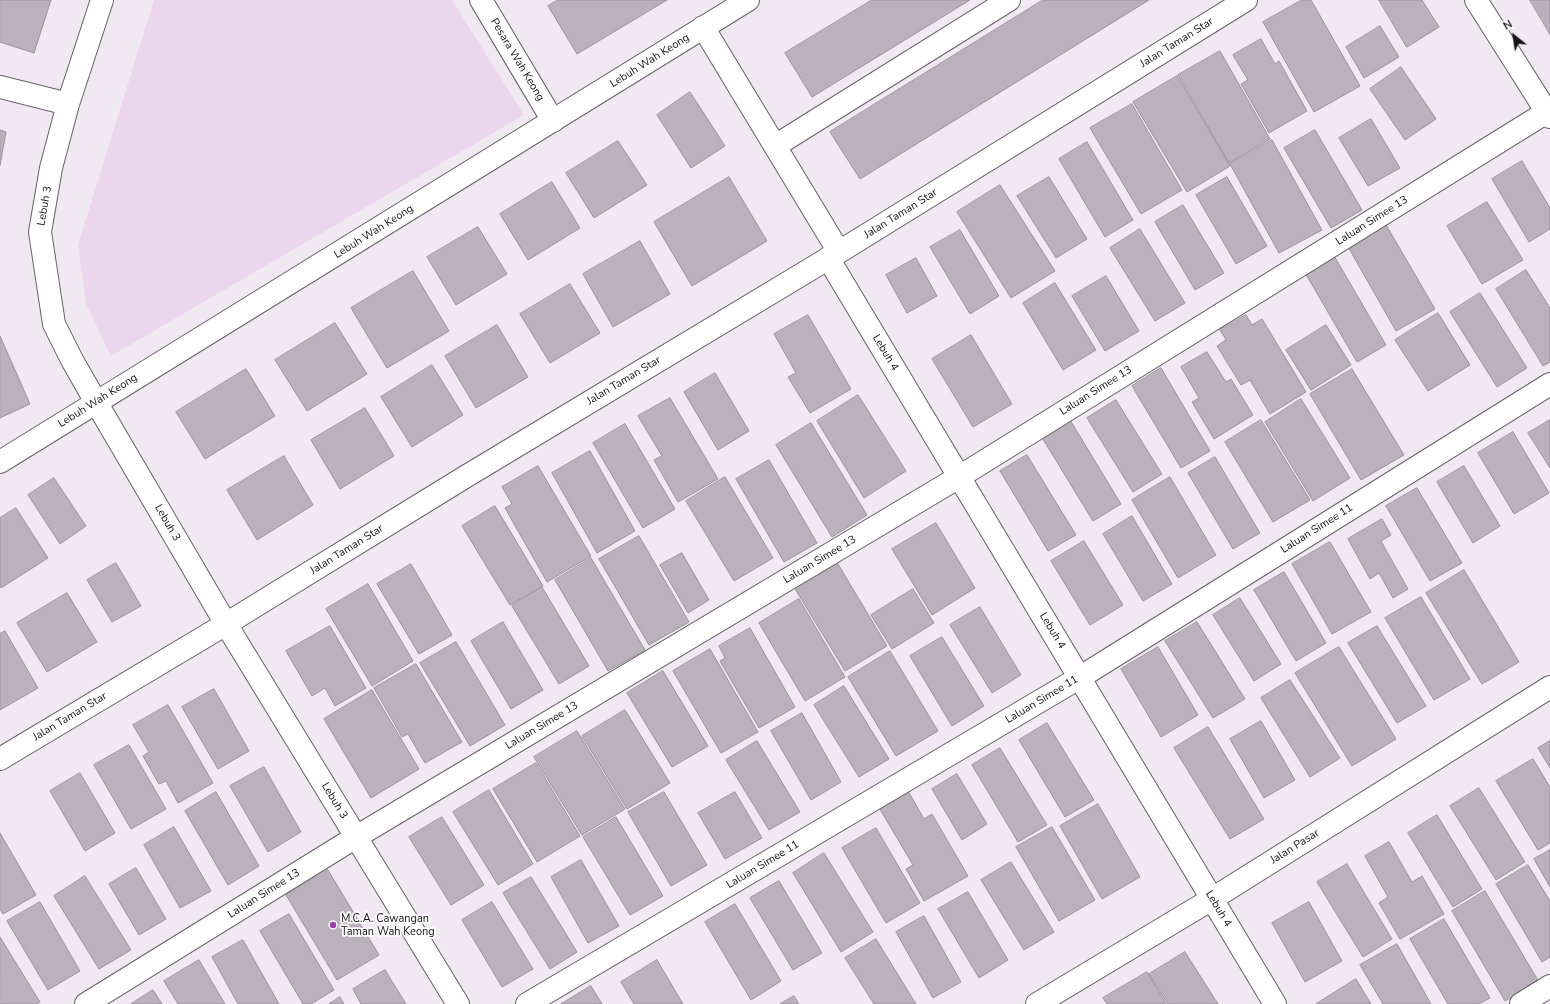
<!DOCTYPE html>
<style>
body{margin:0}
#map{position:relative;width:1550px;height:1004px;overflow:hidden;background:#f0e9f2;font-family:"Nunito Sans",sans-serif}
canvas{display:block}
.north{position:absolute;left:1494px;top:16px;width:40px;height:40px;-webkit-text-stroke:3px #fff;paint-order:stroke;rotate:330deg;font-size:11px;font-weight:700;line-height:16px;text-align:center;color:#171417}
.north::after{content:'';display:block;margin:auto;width:14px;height:18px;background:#171417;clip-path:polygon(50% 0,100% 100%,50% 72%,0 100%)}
</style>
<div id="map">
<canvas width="1550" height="1004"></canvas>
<div class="north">N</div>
</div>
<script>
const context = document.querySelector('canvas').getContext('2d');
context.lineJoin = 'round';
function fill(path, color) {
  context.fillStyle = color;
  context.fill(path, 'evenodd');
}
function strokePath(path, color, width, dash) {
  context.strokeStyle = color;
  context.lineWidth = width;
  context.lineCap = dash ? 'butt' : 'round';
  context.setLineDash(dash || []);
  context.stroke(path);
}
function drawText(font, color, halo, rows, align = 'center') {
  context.font = font + ' "Nunito Sans",sans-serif';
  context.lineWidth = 3.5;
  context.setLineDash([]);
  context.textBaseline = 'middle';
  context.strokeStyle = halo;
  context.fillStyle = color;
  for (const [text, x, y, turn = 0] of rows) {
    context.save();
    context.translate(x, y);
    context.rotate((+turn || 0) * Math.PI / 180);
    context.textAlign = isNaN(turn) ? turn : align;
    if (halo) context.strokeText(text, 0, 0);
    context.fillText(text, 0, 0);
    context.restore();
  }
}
fill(new Path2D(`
 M154,0h298l72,115 -413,241 -25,-52 -8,-59z`), '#ebd6ee');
const building = new Path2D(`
 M0,0h51l-17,53 -34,-11z
 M558,0h109l-90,54 -29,-48z
 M872,0h98l-158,97 -27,-44z
 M1043,0h106l-289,179 -30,-47z
 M1302,0h9l49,86 -46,26 -51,-90z
 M1379,0h43l17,27 -32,20z
 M1530,0h20v34z
 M1380,26l19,31 -35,21 -18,-31z
 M1261,39l14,25 4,-3 28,50 -38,22 -28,-49 7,-4 -15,-25z
 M1220,51l50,88 -41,24 -51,-88z
 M1401,67l35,52 -31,21 -35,-51z
 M1177,76l53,90 -43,26 -54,-90z
 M690,92l35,54 -34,22 -34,-53z
 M1132,104l50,86 -41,24 -51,-86z
 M1371,119l29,49 -32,18 -29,-48z
 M0,130l6,2 -6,33z
 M1315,130l47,80 -31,18 -47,-80z
 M1272,140l50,90 -43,23 -49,-89z
 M618,141l29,44 -53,33 -28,-45z
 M1087,142l46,78 -28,17 -46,-78z
 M1522,161l28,47v21l-21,13 -37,-63z
 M729,177l38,64 -75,45 -38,-64z
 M1049,177l38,62 -31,19 -39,-62z
 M1227,177l40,69 -31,18 -40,-69z
 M552,182l28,46 -52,32 -28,-46z
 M1000,185l55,86 -44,27 -54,-86z
 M1487,202l36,58 -41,24 -35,-58z
 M1183,205l41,68 -29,17 -40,-68z
 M1385,223l50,86 -39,22 -49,-86z
 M478,227l29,47 -51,31 -29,-48z
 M1140,229l45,74 -30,18 -45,-73z
 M960,230l39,66 -29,18 -40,-67z
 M640,241l30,53 -57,33 -30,-53z
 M1333,254l53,91 -29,17 -53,-91z
 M916,258l21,38 -30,17 -21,-38z
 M1526,270l24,38v54l-7,4 -47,-77z
 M413,271l36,60 -62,37 -36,-60z
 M1106,276l33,55 -34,20 -33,-55z
 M1055,283l41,67 -33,20 -40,-67z
 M570,284l30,49 -50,30 -30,-49z
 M1480,293l47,75 -30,19 -47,-75z
 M1438,313l32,52 -42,26 -33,-51z
 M808,315l43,74 -41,24 -22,-36 8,-4 -22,-39z
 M1246,315l6,10 10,-6 44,73 -36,22 -20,-34 -9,5 -24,-39 9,-6 -6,-10z
 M335,323l32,51 -60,37 -32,-51z
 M497,325l31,52 -52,31 -31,-52z
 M1326,325l25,40 -40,25 -25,-40z
 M971,335l41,69 -39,23 -41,-68z
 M0,336l30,68 -30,14z
 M1207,352l19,30 5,-3 22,36 -39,24 -22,-37 7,-4 -18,-31z
 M432,365l31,50 -51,32 -31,-50z
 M1161,368l49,83 -29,17 -49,-82z
 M246,369l29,47 -70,43 -29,-47z
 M1352,369l52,86 -43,25 -51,-86z
 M715,373l34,58 -31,19 -34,-58z
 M858,395l48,76 -42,27 -47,-77z
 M670,398l48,81 -40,23 -24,-42 8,-4 -24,-40z
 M1301,399l49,79 -37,23 -48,-79z
 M1116,400l46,74 -29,18 -46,-74z
 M365,408l29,48 -54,33 -29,-49z
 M1067,415l54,89 -28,17 -55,-90z
 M1261,420l49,80 -37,22 -48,-80z
 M1550,420v48l-22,-35z
 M811,423l56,92 -35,22 -56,-92z
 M625,424l50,85 -32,19 -50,-85z
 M1513,432l36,61 -35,21 -36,-61z
 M590,451l45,80 -38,22 -45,-80z
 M1027,455l49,80 -28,16 -48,-80z
 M284,456l29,49 -56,35 -30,-50z
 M1215,457l45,76 -27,16 -45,-76z
 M769,460l48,83 -33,19 -48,-83z
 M538,466l53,90 -44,26 -42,-74 7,-4 -10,-17z
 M1464,466l36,60 -27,17 -36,-61z
 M725,477l48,81 -39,23 -48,-80z
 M1170,477l46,78 -38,23 -46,-78z
 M54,478l32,48 -26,18 -32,-49z
 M1417,488l45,75 -32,18 -44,-75z
 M495,506l48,80 -33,19 -48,-79z
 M16,508l32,50 -47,30 -1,-2v-68z
 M1132,516l40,68 -29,17 -40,-67z
 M1382,519l9,16 -10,6 27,48 -15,9 -14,-25 -9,6 -22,-40z
 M936,523l39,65 -43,27 -40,-66z
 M639,536l50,86 -40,23 -50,-86z
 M1084,541l39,64 -33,20 -39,-64z
 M1330,542l41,70 -39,22 -40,-70z
 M682,553l27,47 -21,13 -28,-48z
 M591,558l54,92 -37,21 -53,-91z
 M835,559l52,87 -42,25 -53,-87z
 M116,563l25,43 -29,16 -25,-42z
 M411,564l41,71 -33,19 -42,-70z
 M1464,570l55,92 -37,22 -56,-91z
 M1284,572l42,71 -30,18 -42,-71z
 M368,584l45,77 -41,25 -46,-77z
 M542,587l47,79 -30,18 -47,-78z
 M913,589l21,34 -42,26 -21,-34z
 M67,593l30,49 -50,30 -30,-49z
 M1421,597l49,82 -36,21 -49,-82z
 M1240,598l41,66 -27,17 -41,-66z
 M799,599l46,78 -40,24 -46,-78z
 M980,607l41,68 -29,18 -42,-68z
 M503,622l40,68 -32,19 -40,-68z
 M1197,622l48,77 -32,19 -48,-77z
 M330,626l36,62 -31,18 -10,-18 -13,8 -26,-45z
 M1377,626l49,80 -29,17 -49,-80z
 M750,628l45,79 -36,21 -39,-67 5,-3 -6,-12z
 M5,631l33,57 -38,22v-76z
 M942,637l42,69 -32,20 -42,-70z
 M456,642l49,83 -35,21 -50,-83z
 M1158,647l40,68 -37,22 -40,-68z
 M1339,647l57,92 -44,27 -57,-93z
 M710,649l48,83 -37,21 -48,-82z
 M890,651l48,80 -42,25 -48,-79z
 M416,664l46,78 -37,21 -17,-29 -6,3 -28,-49z
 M663,671l45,75 -36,21 -45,-74z
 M1290,680l50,78 -30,19 -49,-79z
 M844,686l45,73 -30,18 -45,-72z
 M214,689l35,62 -31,18 -36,-62z
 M372,690l47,79 -48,29 -47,-79z
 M168,705l45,78 -35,20 -12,-22 -7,3 -16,-28 6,-4 -16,-27z
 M625,710l45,73 -43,26 -45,-73z
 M802,713l39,69 -30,18 -40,-69z
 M1261,721l34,59 -31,18 -34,-59z
 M1047,723l47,77 -29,17 -46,-77z
 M1208,727l56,92 -34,20 -56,-91z
 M577,731l48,78 -43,26 -48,-78z
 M757,741l43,71 -31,18 -43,-70z
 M1550,741v27l-12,-20z
 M129,745l37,64 -35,20 -37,-64z
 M1000,748l47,77 -29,17 -46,-77z
 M1533,759l17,28v56l-12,7 -42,-69z
 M536,763l44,73 -43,26 -44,-73z
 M264,767l37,65 -33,20 -38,-66z
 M80,773l35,60 -30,18 -35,-60z
 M957,774l30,50 -25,16 -30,-51z
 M1479,788l46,74 -29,18 -46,-74z
 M907,789l17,30 8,-5 36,62 -44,25 -18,-32 7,-4 -35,-59z
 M489,790l44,74 -35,21 -45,-73z
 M216,792l43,74 -31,19 -43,-74z
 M664,792l43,73 -36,21 -43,-74z
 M735,792l27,46 -37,21 -27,-46z
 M1098,804l42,73 -38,22 -42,-73z
 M1437,815l45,74 -29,18 -45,-74z
 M442,817l42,68 -33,20 -42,-68z
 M616,817l47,79 -33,19 -47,-78z
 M174,827l37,64 -31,17 -36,-63z
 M1052,827l43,73 -36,21 -43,-74z
 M876,828l44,75 -34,20 -44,-75z
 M0,833l36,62 -33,19 -3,-5z
 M1389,842l23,40 10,-6 22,38 -44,25 -21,-36 9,-6 -23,-41z
 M1550,850v37l-16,-28z
 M824,853l49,79 -32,20 -48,-79z
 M581,860l38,66 -31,17 -37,-66z
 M1011,862l43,70 -30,18 -43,-70z
 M1347,864l45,75 -29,18 -46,-75z
 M1528,865l22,36v56l-8,5 -46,-78z
 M136,868l30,51 -27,16 -30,-51z
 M328,870l51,85 -42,25 -51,-85z
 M85,876l46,74 -32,19 -45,-73z
 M531,877l46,75 -27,17 -47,-76z
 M779,881l43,72 -29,17 -43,-72z
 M1485,891l54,91 -34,19 -53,-90z
 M968,892l40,68 -29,18 -41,-69z
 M40,902l40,69 -32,19 -41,-69z
 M492,902l41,67 -31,18 -40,-67z
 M1309,902l33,59 -37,21 -33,-59z
 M735,904l46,77 -30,19 -46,-78z
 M289,914l45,76 -23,14h-8l-43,-73z
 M924,916l37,66 -28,16 -37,-66z
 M1444,919l46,79 -11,6h-31l-38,-65z
 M0,937l40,65 -3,2h-37z
 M876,939l40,65h-42l-29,-46z
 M243,940l36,64h-41l-26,-47z
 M1397,944l34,60h-48l-23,-39z
 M1185,952l33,52h-50l-19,-30z
 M199,960l26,44h-47l-14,-23z
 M657,960l26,44h-49l-13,-22z
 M385,970l21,34h-45l-8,-15z
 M1147,972l19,32h-59l-4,-6z
 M1356,979l15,25h-55z
 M591,986l11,18h-41z
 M153,990l9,14h-31z
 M794,996l5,8h-19z
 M340,997l4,7h-15z`);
fill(building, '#b9b2bb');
strokePath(building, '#9a939b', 1);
const minor = new Path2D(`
 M102,0l-34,104 -17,64 -11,64 14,92 18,36 24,42 130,222 232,380
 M481,0l72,121
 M1476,0l74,117
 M703,27l136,225
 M0,87l68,17
 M775,146l234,-146
 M828,258l447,746
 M0,462l748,-462
 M0,759l226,-135 239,-147 374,-225 407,-252
 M86,1004l270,-167 603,-360 591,-367
 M527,1004l552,-326 471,-294
 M1037,1004l175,-105 338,-212
 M1521,1004l29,-18`);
strokePath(minor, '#666067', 24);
strokePath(minor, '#fff', 22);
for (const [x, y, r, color] of [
 [333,925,4,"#9d42ad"]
]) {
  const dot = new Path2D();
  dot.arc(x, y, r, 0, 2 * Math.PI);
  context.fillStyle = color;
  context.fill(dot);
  strokePath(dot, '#fff', 1.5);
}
drawText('11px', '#171417', '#fff', [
 ["Jalan Taman Star",1177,43,-32],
 ["Pesara Wah Keong",517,60,59],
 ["Lebuh Wah Keong",650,61,-32],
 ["Lebuh 3",45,206,-80],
 ["Jalan Taman Star",901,214,-32],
 ["Laluan Simee 13",1372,221,-32],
 ["Lebuh Wah Keong",374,232,-32],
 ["Lebuh 4",885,353,59],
 ["Jalan Taman Star",624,381,-31],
 ["Laluan Simee 13",1096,391,-32],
 ["Lebuh Wah Keong",98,401,-32],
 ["Lebuh 3",167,523,60],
 ["Laluan Simee 11",1317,529,-32],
 ["Jalan Taman Star",347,550,-32],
 ["Laluan Simee 13",820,560,-31],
 ["Lebuh 4",1052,631,59],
 ["Laluan Simee 11",1042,700,-31],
 ["Jalan Taman Star",70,717,-31],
 ["Laluan Simee 13",542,726,-31],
 ["Lebuh 3",334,801,59],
 ["Jalan Pasar",1295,847,-32],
 ["Laluan Simee 11",763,865,-31],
 ["Laluan Simee 13",264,894,-32],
 ["Lebuh 4",1218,909,59]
]);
drawText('11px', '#171417', '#fff', [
 ["M.C.A. Cawangan",341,919],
 ["Taman Wah Keong",341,932]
], 'left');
</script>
